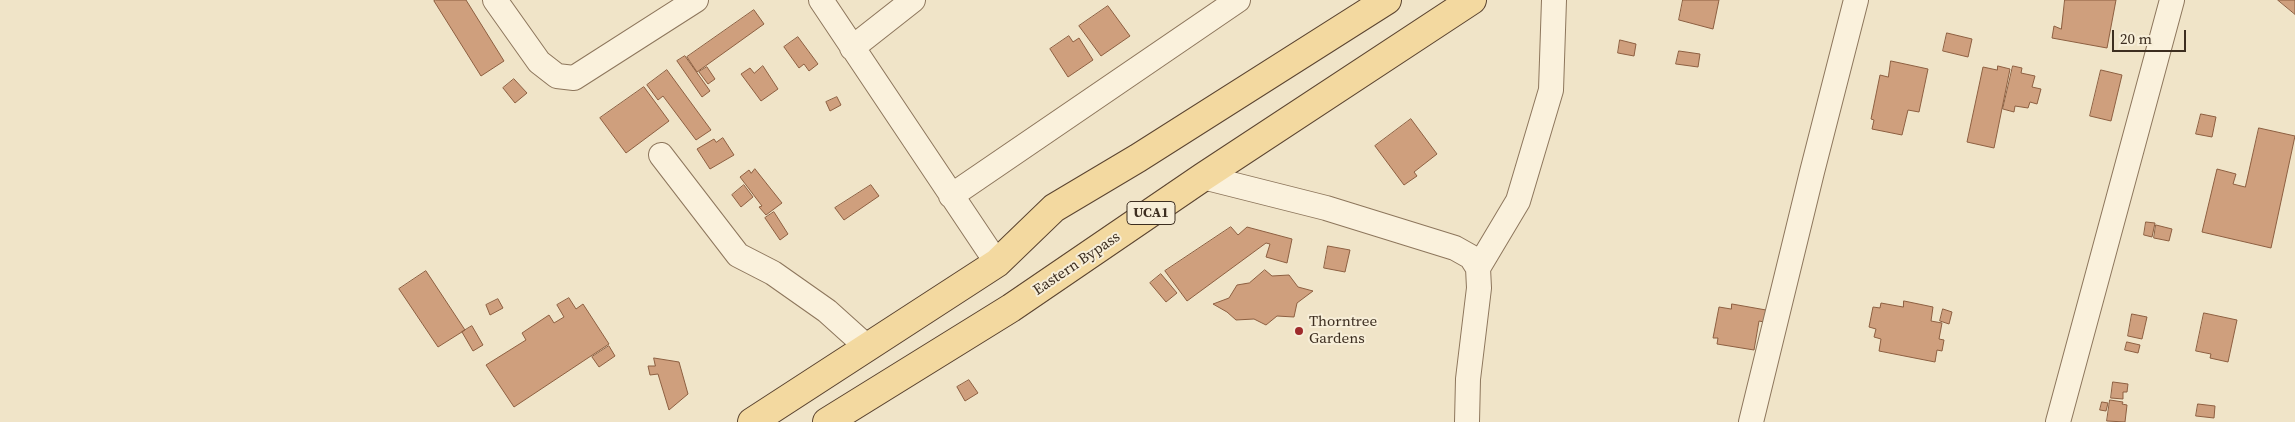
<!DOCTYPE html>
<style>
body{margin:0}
#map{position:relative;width:2295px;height:422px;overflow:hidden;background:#f0e4c8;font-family:"Source Serif 4",serif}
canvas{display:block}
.scale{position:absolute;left:2112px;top:30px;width:74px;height:22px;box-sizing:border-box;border:2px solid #3d2e20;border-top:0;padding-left:6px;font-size:15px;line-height:18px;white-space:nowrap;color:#3d2e20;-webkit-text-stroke:4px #f7eed8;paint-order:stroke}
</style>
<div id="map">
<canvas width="2295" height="422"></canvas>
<div class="scale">20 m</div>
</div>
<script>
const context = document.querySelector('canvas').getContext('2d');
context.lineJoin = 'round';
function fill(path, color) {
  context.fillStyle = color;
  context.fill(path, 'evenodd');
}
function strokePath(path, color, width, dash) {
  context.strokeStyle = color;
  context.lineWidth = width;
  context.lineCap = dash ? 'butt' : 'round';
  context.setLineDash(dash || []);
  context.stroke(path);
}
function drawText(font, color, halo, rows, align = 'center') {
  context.font = font + ' "Source Serif 4",serif';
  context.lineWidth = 4;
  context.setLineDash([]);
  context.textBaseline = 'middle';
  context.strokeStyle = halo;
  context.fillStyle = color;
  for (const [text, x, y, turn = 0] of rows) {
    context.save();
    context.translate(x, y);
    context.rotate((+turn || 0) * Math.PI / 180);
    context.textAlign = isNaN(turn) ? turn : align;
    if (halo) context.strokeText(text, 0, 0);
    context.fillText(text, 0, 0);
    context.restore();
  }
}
const building = new Path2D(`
 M436,0h30l38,61 -23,15 -47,-75z
 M1683,0h36l-6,29 -34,-9z
 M2065,0h51l-9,48 -55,-10 2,-12 7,3z
 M2278,0h17v14z
 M1108,6l22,30 -29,20 -22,-30z
 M754,10l10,14 -67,48 -10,-15z
 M1947,33l25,6 -4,18 -25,-6z
 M1069,36l4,6 6,-4 14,22 -25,17 -18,-28z
 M798,37l20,27 -9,7 -5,-7 -5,4 -15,-21z
 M1620,40l16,4 -2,12 -16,-3z
 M1679,51l21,3 -2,13 -22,-3z
 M685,56l25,35 -8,6 -25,-36z
 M1891,61l37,8 -9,43 -11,-2 -6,25 -30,-6 2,-9 -3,-1 9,-44 8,2z
 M763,66l15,23 -17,12 -20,-27 9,-6 4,5z
 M1998,66l12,3 -16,79 -27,-6 16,-75 14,3z
 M2013,66l9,2 -1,5 14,3 -3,11 9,2 -4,15 -7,-2 -2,6 -13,-2 -1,6 -11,-3z
 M707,67l8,12 -7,5 -9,-12z
 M667,70l44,60 -15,10 -33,-44 -5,4 -11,-15z
 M2101,70l21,5 -11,46 -21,-5z
 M514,79l13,14 -12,10 -12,-15z
 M644,87l25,34 -43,32 -26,-35z
 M837,97l4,8 -11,6 -4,-9z
 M2201,114l15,3 -4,20 -16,-3z
 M1411,119l26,35 -23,18 3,4 -13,9 -29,-39z
 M2259,128l36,8 -24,112 -69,-16 15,-63 19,5 -3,10 12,3z
 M723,138l11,17 -24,14 -13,-20 17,-10 2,3z
 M755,169l27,34 -16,12 -7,-8 3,-1 -22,-29 9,-7 2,3z
 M744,185l9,12 -12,10 -9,-12z
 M871,185l8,11 -35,24 -9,-12z
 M774,212l14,22 -8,6 -15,-22z
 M2146,222l9,1 -3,14 -8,-2z
 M2156,225l16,4 -3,12 -15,-3z
 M1231,227l7,8 9,-8 45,12 -5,24 -21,-6 4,-13 -4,-1 -79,58 -22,-30z
 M1328,246l22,4 -5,22 -21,-4z
 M1265,270l7,6 17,-1 9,12 15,4 -16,12 -3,14 -17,-1 -11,9 -12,-6 -18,1 -9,-8 -14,-8 16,-6 8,-13 12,-2z
 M426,271l39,59 -27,17 -39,-58z
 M1161,274l16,19 -11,9 -16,-19z
 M569,298l7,11 7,-5 26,40 -95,63 -28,-42 40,-25 -4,-7 27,-18 5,8 10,-6 -7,-12z
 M498,299l5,9 -13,7 -4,-10z
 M1904,301l29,6 -2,14 11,2 -3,16 5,1 -2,11 -5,-1 -2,12 -56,-11 2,-12 -7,-2 2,-8 -7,-2 4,-20 7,1 1,-5 22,4z
 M1732,304l34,6 -2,12 -5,-1 -5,29 -37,-6 1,-6h-5l6,-31 12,2z
 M1943,309l9,3 -3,12 -9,-3z
 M2204,313l33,7 -9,42 -18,-4 1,-4 -15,-3z
 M2132,314l15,3 -5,22 -14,-3z
 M472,326l11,19 -10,6 -11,-19z
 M2127,342l13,3 -2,8 -13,-3z
 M609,346l6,10 -16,11 -7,-10z
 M654,358l25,4 9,32 -19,16 -11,-36 -8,1 -2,-9h7z
 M969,380l9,13 -13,8 -8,-14z
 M2113,382l15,2 -1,8h-4v7l-12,-1z
 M2110,400l13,2 -1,2 5,1 -2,17 -18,-1z
 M2102,402l6,1 -2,8 -6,-1z
 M2198,404l17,2 -1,12 -18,-2z`);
fill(building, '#cf9f7d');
strokePath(building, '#8d5f41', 1);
const minor = new Path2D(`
 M495,0l44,62 18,14 17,2 122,-78
 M821,0l176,263
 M852,48l61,-48
 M661,155l77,100 35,18 54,38 40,36
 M1203,177l123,31 129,40 16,9 7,11 1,20 -11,91 -1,43
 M951,196l287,-196
 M1478,268l40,-67 33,-111 3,-90
 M1751,422l61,-250 44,-172
 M2058,422l114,-422`);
const major = new Path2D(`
 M752,422l245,-159 57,-55 84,-50 249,-158
 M827,422l184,-114 192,-131 269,-177`);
strokePath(minor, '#8d765c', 26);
strokePath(major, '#5b4430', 30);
strokePath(minor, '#faf1dc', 24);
strokePath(major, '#f3d9a0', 28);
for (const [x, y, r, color] of [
 [1299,331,5,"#9e2a2b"]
]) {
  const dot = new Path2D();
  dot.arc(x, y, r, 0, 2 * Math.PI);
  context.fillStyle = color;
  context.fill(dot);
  strokePath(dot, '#f7eed8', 2);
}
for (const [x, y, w] of [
 [1151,213,48]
]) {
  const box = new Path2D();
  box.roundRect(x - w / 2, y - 11.5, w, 23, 4);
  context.fillStyle = '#f7eed8';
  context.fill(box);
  strokePath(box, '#3d2e20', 1);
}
drawText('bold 14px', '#3d2e20', null, [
 ["UCA1",1151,213]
]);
drawText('15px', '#3d2e20', '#f7eed8', [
 ["Eastern Bypass",1077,264,-34]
]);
drawText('15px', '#3d2e20', '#f7eed8', [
 ["Thorntree",1309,322],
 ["Gardens",1309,339]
], 'left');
</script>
